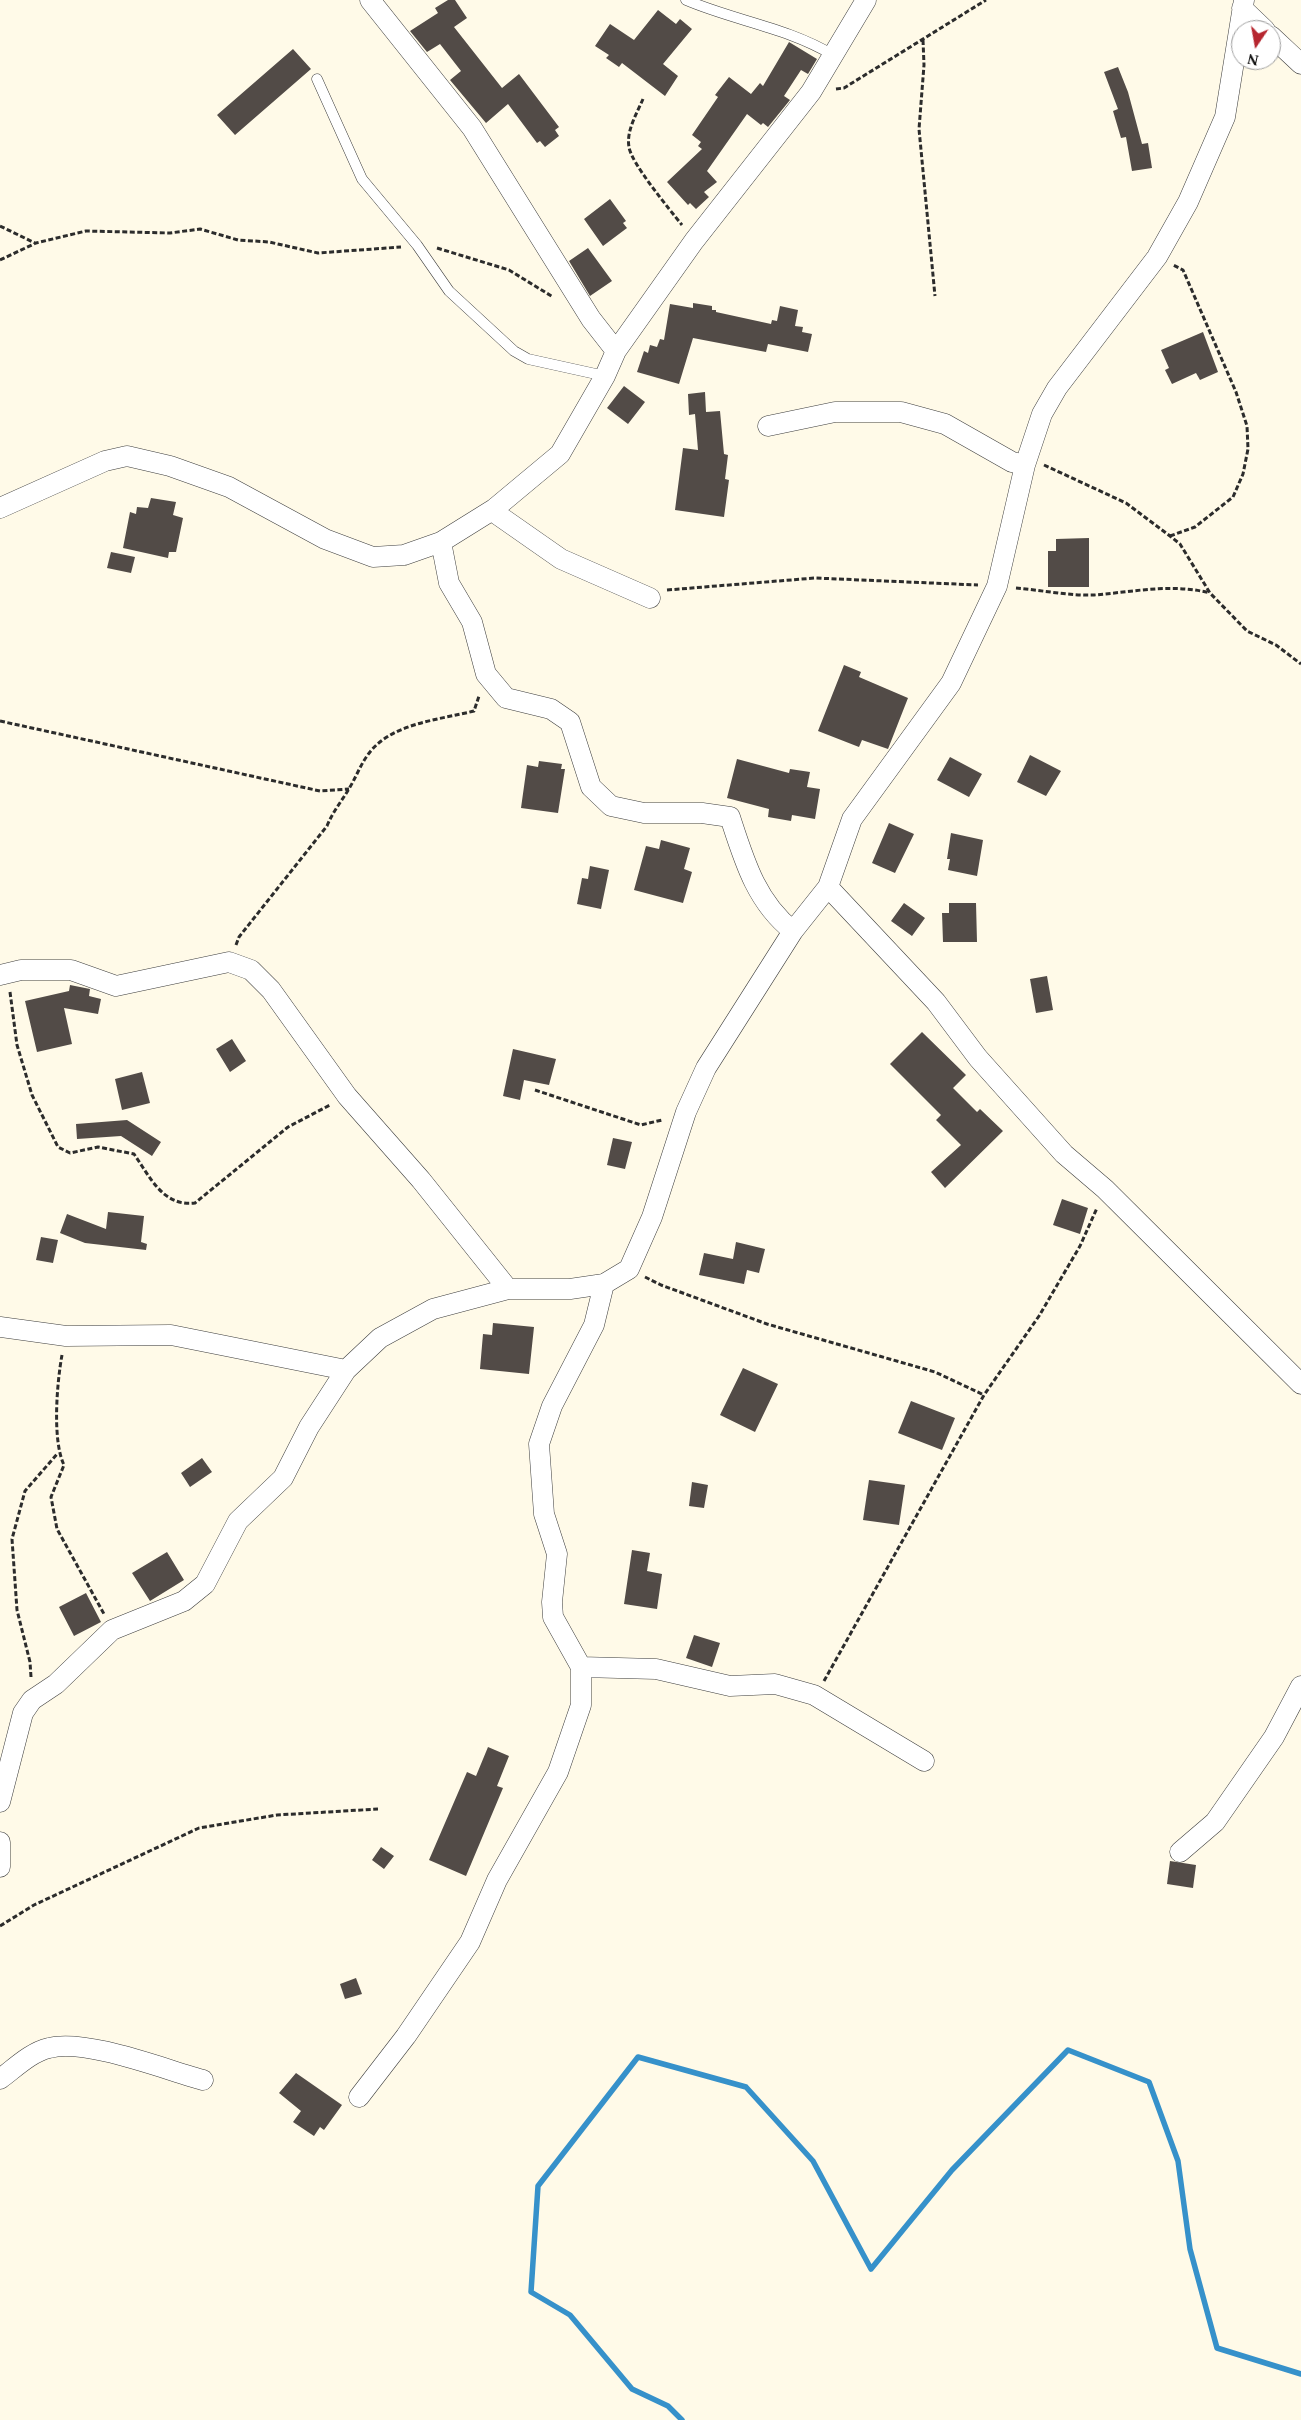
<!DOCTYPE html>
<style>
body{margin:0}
#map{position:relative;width:1301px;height:2420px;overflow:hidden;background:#fffae8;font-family:Spectral,serif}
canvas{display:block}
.north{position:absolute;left:1231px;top:20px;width:50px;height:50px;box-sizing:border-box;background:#fff;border:1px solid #9d9d9d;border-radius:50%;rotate:192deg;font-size:14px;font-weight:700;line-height:20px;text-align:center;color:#0a0a0a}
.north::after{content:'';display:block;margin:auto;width:18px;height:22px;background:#b6262f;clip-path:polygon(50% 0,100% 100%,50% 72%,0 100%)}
</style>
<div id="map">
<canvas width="1301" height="2420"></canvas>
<div class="north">N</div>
</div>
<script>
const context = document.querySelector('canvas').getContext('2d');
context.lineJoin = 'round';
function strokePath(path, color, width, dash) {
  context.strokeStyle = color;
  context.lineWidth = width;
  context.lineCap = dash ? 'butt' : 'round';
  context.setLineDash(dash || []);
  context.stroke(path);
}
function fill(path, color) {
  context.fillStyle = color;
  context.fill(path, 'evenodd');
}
strokePath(new Path2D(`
 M682,2420l-14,-14 -36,-17 -62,-74 -39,-23 7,-106 100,-129 108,30 67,74 58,108 81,-99 116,-120 81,32 29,79 12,88 27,99 84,26`), '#3691ca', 5.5);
fill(new Path2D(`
 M448,0h7l12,18 -13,9 48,61 17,-14 40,53 -4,3 4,6 -14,11 -5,-6 -3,2 -29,-39 -22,19 -36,-43 11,-9 -21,-27 -13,8 -17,-21 28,-18 -3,-5z
 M658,10l18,14 4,-5 12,10 -29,35 15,12 -13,20 -43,-33 -3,4 -13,-9 3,-3 -14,-9 15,-22 24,16z
 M789,42l28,17 -9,15 -7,-4 -17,26 6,4 -22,27 -5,-4 -2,2 -14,-11 -40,57 10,11 -13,10 5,5 -13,12 -6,-6 -2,2 -21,-23 35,-33 -4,-3 3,-4 -9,-7 26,-38 -3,-2 14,-18 22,17 9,-11 3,3z
 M293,49l18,20 -76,66 -18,-20z
 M1118,67l10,25 14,52 6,-1 4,25 -20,3 -6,-34 -5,1 -8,-27 5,-2 -14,-37z
 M610,199l16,22 -3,2 4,5 -24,18 -19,-27z
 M588,248l24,33 -22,15 -21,-35z
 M693,303l19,3v4h4v2l55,12 1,-4 5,1 3,-15 18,4 -3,16 8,1 -1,5 10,2 -4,18 -40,-8 -2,8 -73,-14 -14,46 -42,-12 7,-21 4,2 2,-8 7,2 3,-8 4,1 6,-36 23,4z
 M1203,332l15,40 -18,8 -4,-7 -24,11 -7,-14 4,-2 -8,-18z
 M624,386l21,16 -17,22 -21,-16z
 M705,392l1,20 14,-1 4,43 4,1 -3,24 4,1 -5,37 -49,-7 8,-62 15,2 -3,-36 -6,1 -1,-21z
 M151,498l25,4 -3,13 10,3 -7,34h-7l-1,6 -45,-10 7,-36 6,2 1,-7 11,1z
 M1089,538v49h-41v-36h8v-12z
 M111,552l24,5 -4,16 -24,-5z
 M844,665l17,7 -2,5 49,21 -20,51 -26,-9 -3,7 -41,-16z
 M1030,755l31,16 -15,25 -29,-14z
 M950,757l32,17 -13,23 -32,-17z
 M737,759l52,14 1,-4 20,3 -3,15 13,2 -5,30 -23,-4 -1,6 -23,-4 1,-8 -42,-11z
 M539,761l23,3 -1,5h4l-7,44 -37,-5 6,-43 11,2z
 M889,823l25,11 -19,39 -23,-10z
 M951,833l32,7 -6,36 -29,-6 2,-11h-3z
 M661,840l29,8 -6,21 8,3 -9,31 -49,-13 12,-44 13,3z
 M590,866l19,4 -8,39 -24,-5 5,-26 6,1z
 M904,903l21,15 -13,18 -21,-15z
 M949,903h27l1,39h-34l-1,-29h7z
 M1047,976l6,34 -17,3 -6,-34z
 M70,985l20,4 -1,7 12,3 -3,15 -34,-6 8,36 -35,8 -12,-51 44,-10z
 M922,1032l44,43 -13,13 24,24 3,-3 23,22 -58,57 -14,-16 30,-27 -25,-25 5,-5 -51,-51z
 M232,1039l14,22 -16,11 -14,-23z
 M513,1049l43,10 -7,26 -25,-5 -4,20 -17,-4z
 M142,1072l8,31 -28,7 -7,-31z
 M127,1120l34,22 -9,14 -31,-20 -44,3 -1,-15z
 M613,1138l19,4 -7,27 -18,-4z
 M1062,1199l26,9 -8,26 -27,-9z
 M108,1212l36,4 -3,26 6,2 -1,6 -61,-7 -25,-10 7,-19 39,15z
 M41,1237l17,3 -5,23 -17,-3z
 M736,1242l29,7 -6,24 -12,-3 -3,14 -45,-9 5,-22 29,6z
 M493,1323l41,4 -5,47 -49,-5 3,-35 9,1z
 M743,1368l35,16 -23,48 -35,-17z
 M911,1401l44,17 -13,32 -44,-17z
 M202,1458l10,14 -22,15 -9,-14z
 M869,1480l36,5 -6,40 -36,-5z
 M692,1482l16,3 -4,23 -15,-2z
 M632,1550l18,3 -3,18 15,3 -5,35 -33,-5z
 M167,1552l17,28 -34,21 -18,-28z
 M86,1593l15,29 -27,14 -15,-29z
 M694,1635l26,8 -8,24 -26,-9z
 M488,1747l21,9 -12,30 6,2 -37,88 -37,-16 38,-88 9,4z
 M381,1847l13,9 -10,13 -12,-9z
 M1170,1861l26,4 -3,23 -26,-4z
 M356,1978l6,16 -17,5 -5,-15z
 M296,2073l46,32 -18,25 -4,-3 -6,9 -21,-14 8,-11 -22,-18z`), '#524b47');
const service = new Path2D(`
 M686,0c49,21 100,27 147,55
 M317,79l45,100 55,66 32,46 65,60 14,8 77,17`);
const minor = new Path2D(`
 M370,0l102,128 119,191 25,32
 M1242,8l23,22
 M1271,36l30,28
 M768,426l67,-14h66l44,12 67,38 13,3
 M0,508l105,-47 22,-5 43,10 59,21 96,52 48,18 31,-2 37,-13 53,-33 66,-55 45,-78 11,-25 78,-110 117,-149 55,-92
 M494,509l4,6 63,44 89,39
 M441,542l8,41 23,39 14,52 20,24 45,11 19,13 21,65 20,19 33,7h58l28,4c14,43 26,85 63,114
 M828,887l108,115 42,56 86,96 41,35 196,195
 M0,975l21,-5h50l45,16 113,-24 22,8 20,20 76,106 74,84 87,109
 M0,1327l66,9 105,-1 175,35
 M581,1667l75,2 74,17 45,-2 39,11 110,66
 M0,1802l23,-89 9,-13 24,-16 56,-54 72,-29 21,-17 33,-63 45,-43 26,-51 37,-57 34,-32 53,-29 75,-20h62l34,-5 25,-15 23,-52 34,-105 20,-44 87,-137 35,-44 24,-68 99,-136 46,-97 28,-121 17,-51 15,-26 100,-131 31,-55 37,-85 19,-117
 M0,1842v25
 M1180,1852l35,-30 59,-85 27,-51
 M0,2079c15,-11 31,-27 49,-31 36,-10 117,22 154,32
 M359,2097l47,-61 64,-94 27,-62 61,-108 23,-67v-38l-28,-50 -1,-15 5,-48 -13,-40 -5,-70 13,-38 42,-81 10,-41`);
strokePath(service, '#3d3d3d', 11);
strokePath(minor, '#3d3d3d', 21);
strokePath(new Path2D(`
 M923,40l1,25 -5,64 16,167
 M836,89l8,-1 142,-88
 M643,99c-6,14 -17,32 -14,48 2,16 41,63 53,78
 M0,226l35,17
 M437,248l72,22 44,27
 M0,260l36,-17 50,-12 84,2 30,-4 38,11 31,2 49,11 83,-6
 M1044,465l82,38 44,33 10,8 30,49 37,38 29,14 25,19
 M1170,536l25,-9 38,-30 10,-23 5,-25 -1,-23 -11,-34 -53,-122 -10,-5
 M1016,588c25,2 53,8 78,7 39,-3 77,-12 116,-2
 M667,590l148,-12 163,7
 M0,721l320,70 29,-2
 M236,945l3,-8 88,-111c6,-15 15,-25 23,-39 6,-10 10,-21 17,-31 22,-33 72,-36 107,-45l5,-15
 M10,992l7,53 15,50 26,52 12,6 28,-6 36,7c16,23 29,53 61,49l93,-76 42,-22
 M535,1090l106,35 21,-5
 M645,1277l16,8 106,39 168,48 49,23
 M62,1355c-5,27 -10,85 2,110l-13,32 6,32 47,85
 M31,1677l-1,-15 -13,-52 -5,-71 13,-48 33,-38
 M824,1681l160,-286 55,-79 41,-70 17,-38
 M0,1926l34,-21 165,-77 78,-13 101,-6`), '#2c2c2c', 3, [5, 2.5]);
strokePath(service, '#fff', 10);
strokePath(minor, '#fff', 20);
</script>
